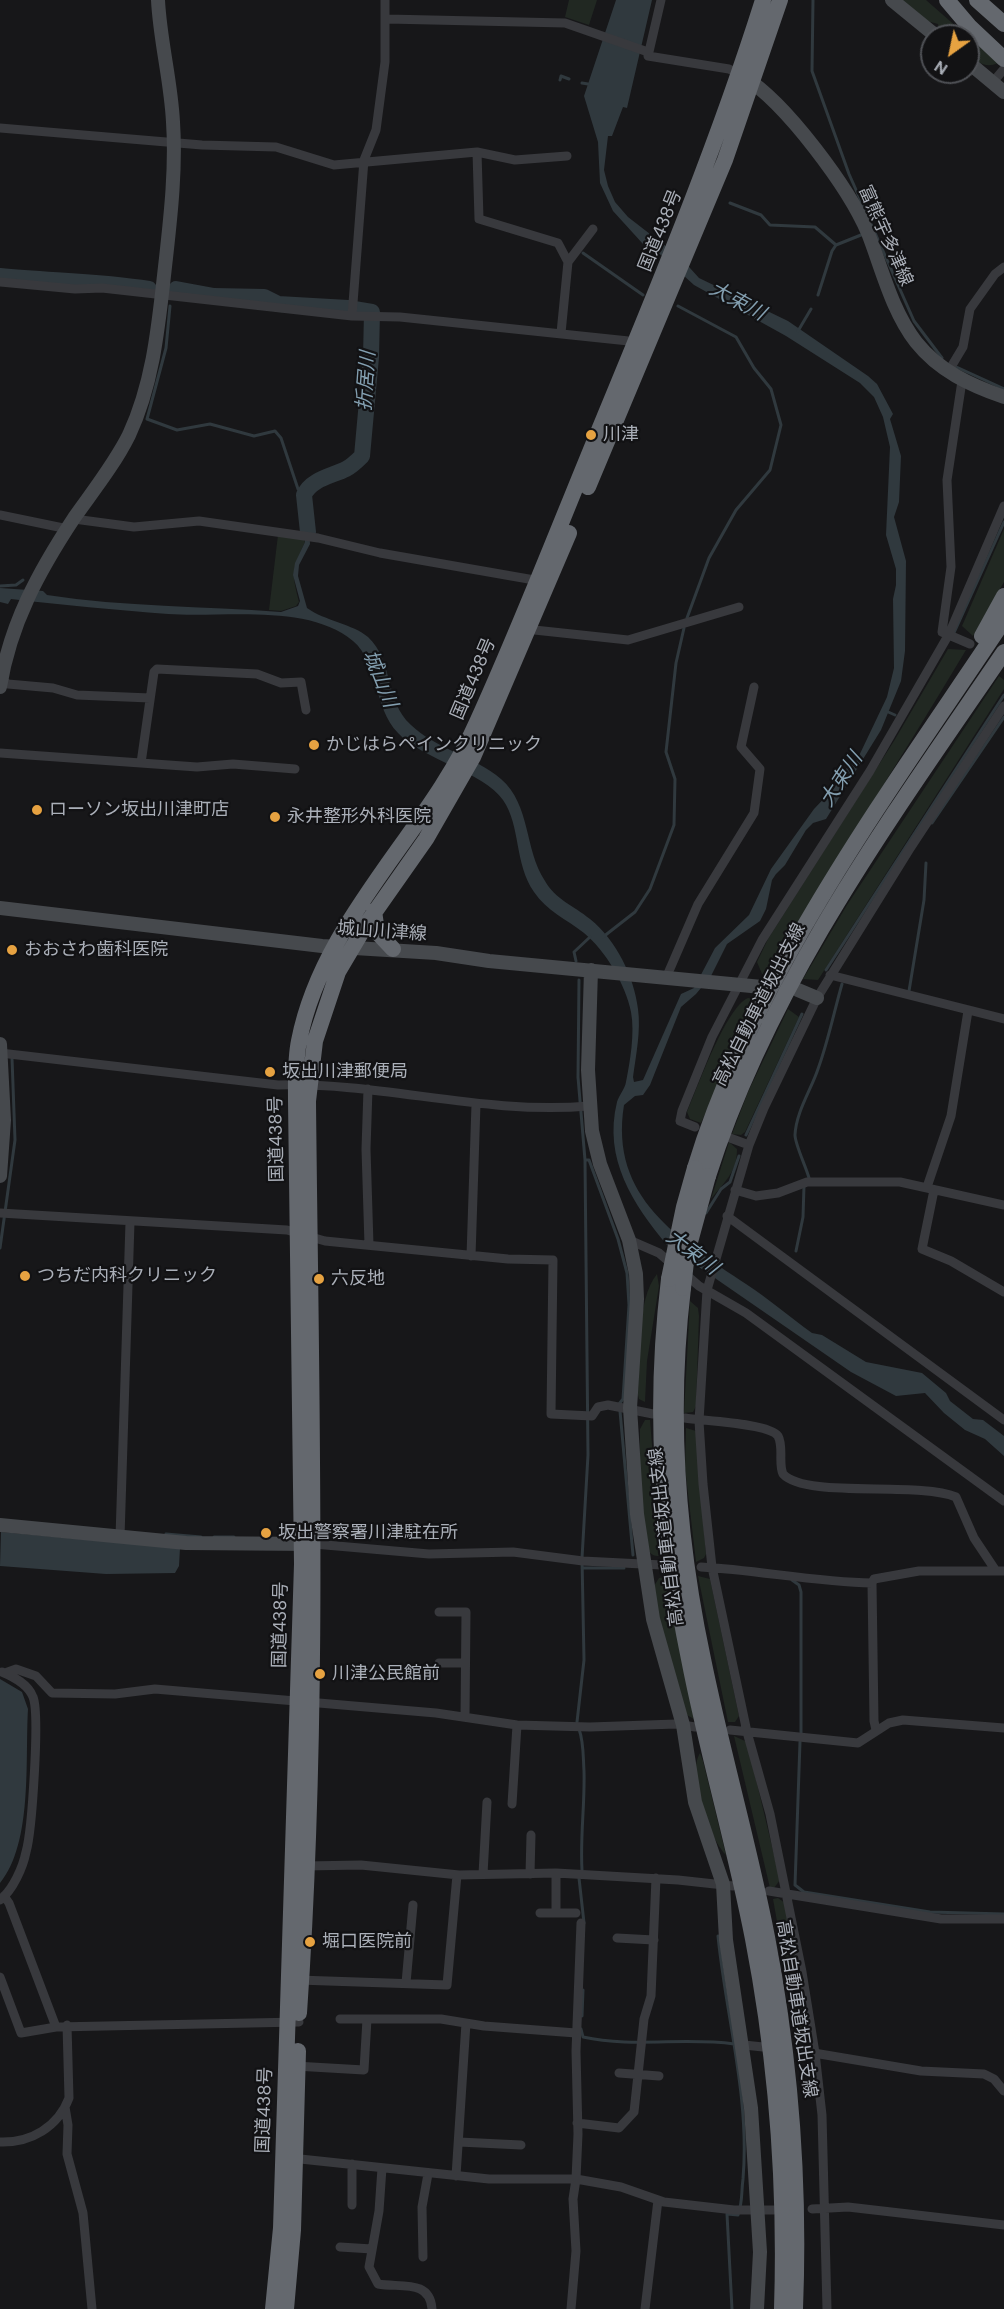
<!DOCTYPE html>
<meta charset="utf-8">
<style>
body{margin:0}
#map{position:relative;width:1004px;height:2309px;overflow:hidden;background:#171719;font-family:"DM Sans",sans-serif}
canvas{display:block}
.north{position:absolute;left:920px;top:24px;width:60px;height:60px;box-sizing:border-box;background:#121214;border:2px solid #4f5156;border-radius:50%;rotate:213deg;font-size:16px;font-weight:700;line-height:24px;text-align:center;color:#aaafb8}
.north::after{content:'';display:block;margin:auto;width:21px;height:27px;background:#e6a241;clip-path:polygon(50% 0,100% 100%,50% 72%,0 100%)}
</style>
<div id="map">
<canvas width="1004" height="2309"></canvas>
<div class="north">N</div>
</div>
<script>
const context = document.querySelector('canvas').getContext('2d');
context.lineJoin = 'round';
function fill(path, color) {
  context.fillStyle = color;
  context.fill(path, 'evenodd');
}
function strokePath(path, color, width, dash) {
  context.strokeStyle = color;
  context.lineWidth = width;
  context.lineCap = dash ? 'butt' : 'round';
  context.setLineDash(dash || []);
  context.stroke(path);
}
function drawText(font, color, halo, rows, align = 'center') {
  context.font = font + ' "DM Sans","Noto Sans JP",sans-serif';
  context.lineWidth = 4.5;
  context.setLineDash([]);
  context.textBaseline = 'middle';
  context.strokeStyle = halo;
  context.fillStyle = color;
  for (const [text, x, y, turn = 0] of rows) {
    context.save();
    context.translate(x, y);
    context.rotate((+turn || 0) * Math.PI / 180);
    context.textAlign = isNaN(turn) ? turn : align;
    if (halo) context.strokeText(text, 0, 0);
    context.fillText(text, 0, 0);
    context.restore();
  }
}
fill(new Path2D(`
 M569,0h28l-8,25 -24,-8z
 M900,0h26l72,63c-13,6 -20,-1 -30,-9v-18h-23l-5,-4 -2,-8 -11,-3z
 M1004,529v53l-31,54 -11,-10z
 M278,535l26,4 1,3c-13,29 -14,28 -6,60l-3,4 -15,5 -12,-1z
 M948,649l18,1c-65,109 -135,216 -199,327l-5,-3 -5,-12 11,-23 126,-198z
 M999,676l5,4v9l-186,291 -15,-1 44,-74z
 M748,998l8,1 -55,124 -11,-4 -3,-7c10,-23 39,-105 61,-114z
 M788,1009l11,8 -54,115 -4,3 -9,-1 16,-42z
 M729,1142l8,7c0,24 -13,33 -26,50z
 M657,1274l2,12 -12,75 -2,41 -6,-3 -1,-4c1,-32 -2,-95 19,-121z
 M690,1301l8,7 1,8 -3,90 -3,6 -9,1z
 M645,1420h5l11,136c-5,0 -9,0 -12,-5 -13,-28 -9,-91 -9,-122z
 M686,1428l10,3 10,123 -2,4 -8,4 -11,-94z
 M698,1576l12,3 29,137 -4,6h-7z
 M665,1577l29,142 -9,-5 -30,-111 -1,-17 5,-8z
 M734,1736l11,5 3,5 32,134 -6,8h-4z
 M700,1753l3,8 23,94c-17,-18 -40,-79 -26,-102z
 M778,1898l7,5 25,136 -3,4 -8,1 -26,-145z`), '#212822');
fill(new Path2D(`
 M616,0h36l-25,108 -4,-1 -11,29h-4l-4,34 4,16 7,16 13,15 53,41 18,20 89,43 80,55 9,8 16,30 -3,5 11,37 -2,46 -5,15 12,44 -1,90 -4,30 -20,49 -55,89 -13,4 -7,7 -21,35 -9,9 -4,6 -6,29 -6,12 -33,23 -16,32 -15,18 -15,13 -31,78 -7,10 -8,1 -11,9c-15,93 55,134 122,179 23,15 44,33 66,49l10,2 44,27 56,11 24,20 4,8 23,18 10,1 21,16v20l-19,-17 -20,-9 -21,-17 -19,-20 -29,3 -45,-24 -184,-127c-34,-41 -64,-86 -50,-143 2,-7 8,-13 9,-20 4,-20 9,-49 5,-70 -5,-27 -26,-62 -47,-79 -18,-14 -37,-22 -50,-41 -20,-29 -13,-66 -31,-92 -19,-28 -80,-40 -105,-67 -25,-26 -19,-70 -45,-92 -45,-38 -130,-23 -185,-27 -52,-4 -106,-9 -157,-15l-3,5 -8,-2v-14l43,3 4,4c78,12 156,11 234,17l17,-6 2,-5 -7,-26 2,-12 10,-21 -1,-31 4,1 2,32 -11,21 -1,11 9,32c18,13 46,16 61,29 26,24 16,63 43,88 25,24 63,31 90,54 30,26 23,70 44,102 10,18 29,25 45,38 26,21 44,57 48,90 3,22 -2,46 -5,68l1,5 9,-2 38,-86 13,-6 21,-40 34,-33 22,-46 43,-60 20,-21 8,-16 15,-12 30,-63 7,-29 -1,-69 3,-14v-16l-10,-34 4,-88 -7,-30 -9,-20 -14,-14 -74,-47 -92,-51 -33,-30 -18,-11 -30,-33 -13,-28 -2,-41 -14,-46z
 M1,1532l179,16 -1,18 -4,7 -69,1 -106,-8z
 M0,1679l22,13 6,17c-3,51 5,134 -28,174z`), '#30393e');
strokePath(new Path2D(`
 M813,0l-1,71 37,103 65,147 28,37
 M560,80l1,-4 8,3
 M582,83l6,1
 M730,203l31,12 9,10 45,2 21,18
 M583,253l60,42
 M818,295l14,-44 4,-6 25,-10
 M170,306l-4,42 -19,71 30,11 33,-6 44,12 21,-5 6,7 17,51 6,6
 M678,306l58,31 18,31 17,21 10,36 -11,45 -34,40 -27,48 -22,60
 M798,331l13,-22
 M952,365l52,24
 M0,586l16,-1 7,-5
 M953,635l51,-113
 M886,711l9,4
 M932,823l72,-106
 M603,937l32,-25 15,-23 24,-64 1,-46 -9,-27 10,-89 8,-35
 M576,961l-2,-9 16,-15
 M826,970l178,-275
 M579,980l-1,97 7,83h4l29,79 9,34 2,32 -6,94 -4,5
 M909,991l15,-91 2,-37
 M746,1135l56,-121
 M809,1178c-3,-11 -14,-34 -14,-43 1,-23 16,-45 23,-66 10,-27 16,-57 24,-85
 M706,1213l15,-24 9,-7 9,-26
 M0,1248l15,-108 -3,-82
 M796,1251l7,-34 1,-31
 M620,1411l13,144
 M166,1534l35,3
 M214,1537h20
 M582,1568h42
 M792,1580l7,5 2,7v142
 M577,1722l7,-62 -2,-102 6,-103 -3,-295
 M579,1729c5,14 4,28 5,42 1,33 -4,66 -2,99
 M800,1742l-5,143 9,7 126,20 74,2
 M579,1878l5,45
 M718,1936c8,81 32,161 25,243 -2,15 0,21 -5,36l-11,-1 5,95
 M582,2016l1,-26
 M581,2029l2,8c50,11 101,0 151,7`), '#30393e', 3);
strokePath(new Path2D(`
 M0,276c50,5 99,5 149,13
 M176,289l38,7 50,1 14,7 70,4 24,4 -1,45 -9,99c-5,5 -10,10 -16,13 -14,7 -35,10 -42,26l4,37`), '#30393e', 16);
strokePath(new Path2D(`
 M661,0l-13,56 81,13 10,5
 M387,19l178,4 83,29
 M993,82l11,-13
 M0,128l202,17 74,2 58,18 143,-13 38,8 52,-4
 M477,152l2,67 79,24 10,19 -7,71
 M568,262l25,-33
 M0,282l75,7 27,-1 250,28 48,1 238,25
 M352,316l12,-156 12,-30 9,-68v-62
 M948,372l15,-25 7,-38 25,-35 9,-7
 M962,381l-15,99 4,87 -9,65 28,12
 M0,515l68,14
 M74,519l60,8 65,-6 119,17 62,15 160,28
 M525,629l103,11 111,-33
 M0,678l8,6 45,4 24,7 73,3
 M0,753l197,14 36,-3 62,5
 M141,763l13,-91 3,-3 100,5 24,9 20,-1 5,28
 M830,975l174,44
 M666,978l32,-74 56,-91 6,-44 -19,-22 13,-60
 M0,1053l278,32c105,-3 204,30 311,21
 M368,1089l-2,60 3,96
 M695,1127l-15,-6 2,-10 30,-74 50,-97 108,-169 79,-137 55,-128
 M730,1138l19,7
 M927,1187l24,-71 17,-105
 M735,1190l21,6 22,-3 29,-11h93l104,23
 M934,1190l-12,59 29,12 53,31
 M0,1213l287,17 38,11 183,18 45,1 -2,154 41,2 6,-9 10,-2 45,9
 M727,1216l277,204
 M629,1240l30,13 14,12
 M471,1256l5,-152
 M684,1273l15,13 47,27 258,188
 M685,1418c17,3 84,5 93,18 6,11 0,27 5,38 23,25 134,7 173,23l18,41 22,33
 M120,1537l10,-315
 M314,1544l115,10 84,-2 70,9 79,4
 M701,1567c57,3 113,15 171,16l2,-4 45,-8h85
 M872,1583l2,138 2,9
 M439,1612h27l-1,105
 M439,1663h26
 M5,1673l11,-4 20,7 16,17 63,1 40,-5 281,24 81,12 73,2 86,-3 19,3
 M730,1730l128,13 31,-20 14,-3 101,8
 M512,1804l5,-79
 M305,1866l56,-1 98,10 97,-2 122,7 55,6
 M483,1874l4,-72
 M530,1874l1,-39
 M769,1891l172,28h63
 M4,1896l5,7 47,124 243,-5
 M0,1900c13,-10 23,-33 26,-48 6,-21 14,-138 7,-155 -5,-13 -19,-20 -31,-25
 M540,1913h36
 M556,1913v-40
 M617,1938l37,2
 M0,1977l21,56 35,-6
 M298,1980l149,5 10,-110
 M406,1983l7,-78
 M340,2019h101l43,7 92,7
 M744,2045l19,2
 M802,2051l119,20 63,3 10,5 10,12
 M295,2066l69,4 3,-51
 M619,2073l40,3
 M65,2107l3,18 -1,29 16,59 9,96
 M577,2123l42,5 15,-16 10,-93 7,-23 5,-118
 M0,2142c31,1 58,-15 69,-44l-2,-73
 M459,2142l62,3
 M291,2158l198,21h87l45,8 43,15 70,8h40
 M382,2168l-3,43 -10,56 9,17c22,4 52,-5 54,25
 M456,2176l10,-153
 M352,2205v-41
 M812,2209l36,-2 156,18
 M340,2247l32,2
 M423,2257l-1,-50 6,-33
 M571,2309l5,-58 -3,-52 3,-20 2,-45 -2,-83 5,-128
 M645,2309l13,-109
 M827,2309l-5,-194 -7,-62 -13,-81 -32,-158 -23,-82 -35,-165 -9,-83 -4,-63 8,-131 42,-145 15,-37 53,-110 92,-148 95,-144`), '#38393d', 9);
strokePath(new Path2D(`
 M892,0l44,36
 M968,62l36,30
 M744,77c42,26 105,111 124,156 14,36 24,78 48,109 23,29 54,43 88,55
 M0,687c10,-63 39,-116 74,-169 19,-27 40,-53 55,-83 26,-56 30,-117 37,-177 5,-45 10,-91 7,-136 -2,-41 -13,-81 -15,-122
 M0,908l322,38 114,7 53,8 273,26
 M591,970l-3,100 4,61 8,33 29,76 7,34 1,25 -7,109 7,106 16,105 30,106 12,77 28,82 3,56 25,168 9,144 -3,57
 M798,990l19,8
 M0,1044l4,76 -4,56
 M0,1525l186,18 126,1`), '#46494d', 14);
strokePath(new Path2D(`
 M947,0l22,26 35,33
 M977,0l27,24
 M588,487l137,-327 55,-160
 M982,636l22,-40
 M374,911l3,21 16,17
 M695,1168c60,-197 196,-378 309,-548
 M708,1176c62,-194 182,-357 296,-524
 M669,1279c-16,134 -7,249 20,380 18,94 46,186 64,280 24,124 33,245 29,370
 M683,1288c-15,125 -6,249 20,371 19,94 46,185 64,278 24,124 33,246 28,372
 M299,2013c21,-304 12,-608 9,-912l7,-60 23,-69 29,-49 59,-84 47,-82 96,-224
 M273,2309l8,-81 21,-664 -6,-463c0,-20 -1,-41 3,-60 24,-123 130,-209 179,-321 45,-99 84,-201 126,-302 57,-138 114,-275 159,-418
 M286,2309l7,-79 5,-179`), '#64686e', 16);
strokePath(new Path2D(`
 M669,1279l15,-72 11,-39
 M683,1288l4,-35 21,-77`), '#64686e', 16);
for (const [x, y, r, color] of [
 [591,435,6,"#e6a241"],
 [314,745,6,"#e6a241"],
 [37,810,6,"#e6a241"],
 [275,817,6,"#e6a241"],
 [12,950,6,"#e6a241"],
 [270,1072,6,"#e6a241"],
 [25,1276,6,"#e6a241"],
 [319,1279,6,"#e6a241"],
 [266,1533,6,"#e6a241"],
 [320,1674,6,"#e6a241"],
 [310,1942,6,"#e6a241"]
]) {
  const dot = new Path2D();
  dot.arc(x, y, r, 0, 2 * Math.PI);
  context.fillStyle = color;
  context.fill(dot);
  strokePath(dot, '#121214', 2);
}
drawText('18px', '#aaafb8', '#121214', [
 ["国道438号",661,231,-68],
 ["富熊宇多津線",885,236,66],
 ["国道438号",474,679,-67],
 ["城山川津線",382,932,4],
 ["高松自動車道坂出支線",760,1005,-63],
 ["国道438号",277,1139,-91],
 ["高松自動車道坂出支線",667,1537,-97],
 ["国道438号",281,1625,-89],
 ["高松自動車道坂出支線",796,2009,81],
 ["国道438号",265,2110,-88]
]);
drawText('18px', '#aaafb8', '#121214', [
 ["川津",603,435],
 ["かじはらペインクリニック",326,745],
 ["ローソン坂出川津町店",49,810],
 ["永井整形外科医院",287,817],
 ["おおさわ歯科医院",24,950],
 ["坂出川津郵便局",282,1072],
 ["つちだ内科クリニック",37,1276],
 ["六反地",331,1279],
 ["坂出警察署川津駐在所",278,1533],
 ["川津公民館前",332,1674],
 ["堀口医院前",322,1942]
], 'left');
drawText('italic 20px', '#839fb0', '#121214', [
 ["大束川",737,302,28],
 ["折居川",367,381,-86],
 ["城山川",379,679,68],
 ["大束川",842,780,-57],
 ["大束川",692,1253,37]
]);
</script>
